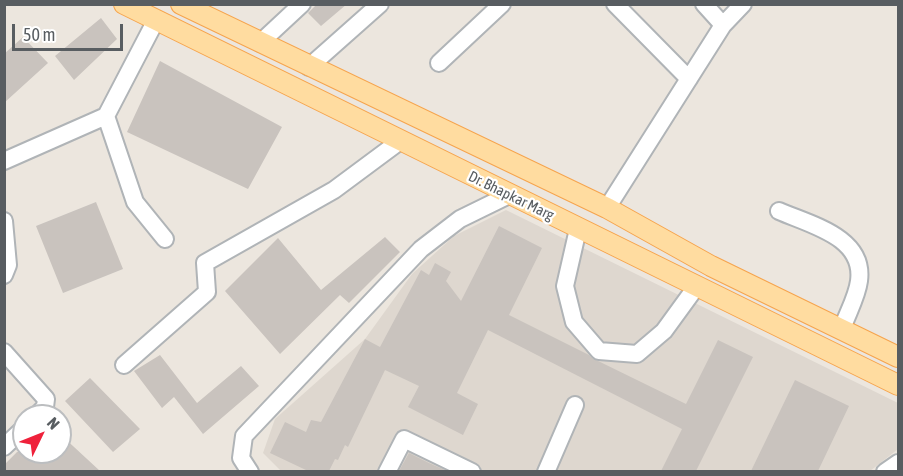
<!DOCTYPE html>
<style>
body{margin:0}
#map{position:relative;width:903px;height:476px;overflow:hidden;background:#ece6de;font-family:"Asap Condensed",sans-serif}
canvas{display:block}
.frame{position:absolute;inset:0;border:6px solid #585d61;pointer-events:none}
.north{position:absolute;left:12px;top:404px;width:60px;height:60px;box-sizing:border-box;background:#fff;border:2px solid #bcbec0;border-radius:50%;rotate:47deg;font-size:16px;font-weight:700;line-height:24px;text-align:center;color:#585d61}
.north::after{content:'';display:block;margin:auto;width:21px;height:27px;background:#ef213b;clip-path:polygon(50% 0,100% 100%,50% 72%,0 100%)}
.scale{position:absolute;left:12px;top:24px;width:111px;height:27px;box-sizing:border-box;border:3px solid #585d61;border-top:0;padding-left:8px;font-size:18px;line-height:21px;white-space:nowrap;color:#585d61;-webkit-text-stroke:4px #fff;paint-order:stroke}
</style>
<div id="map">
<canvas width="903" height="476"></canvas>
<div class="frame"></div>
<div class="north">N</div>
<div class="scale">50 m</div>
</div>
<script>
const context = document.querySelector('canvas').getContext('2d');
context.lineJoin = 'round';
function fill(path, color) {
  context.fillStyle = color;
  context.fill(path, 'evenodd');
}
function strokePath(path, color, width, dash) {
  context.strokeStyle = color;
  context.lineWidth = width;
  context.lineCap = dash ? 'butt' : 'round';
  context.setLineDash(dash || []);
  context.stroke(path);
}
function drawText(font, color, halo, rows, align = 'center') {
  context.font = font + ' "Asap Condensed",sans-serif';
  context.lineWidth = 4.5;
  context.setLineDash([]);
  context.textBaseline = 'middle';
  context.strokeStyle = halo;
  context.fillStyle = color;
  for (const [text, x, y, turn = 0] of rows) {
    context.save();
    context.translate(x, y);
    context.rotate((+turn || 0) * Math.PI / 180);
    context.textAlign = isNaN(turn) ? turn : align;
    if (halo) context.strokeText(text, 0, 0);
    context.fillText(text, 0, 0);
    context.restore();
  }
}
fill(new Path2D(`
 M506,210l392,193v46l-28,22 -588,1 -19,-19 12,-34 90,-80 47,-65 42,-38z`), '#ded7cf');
fill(new Path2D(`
 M317,4h30l-26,22 -13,-13z
 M101,18l16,21 -43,41 -19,-24z
 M23,37l25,26 -44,40v-49z
 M160,61l122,66 -34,62 -121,-57z
 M96,202l27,67 -60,24 -27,-67z
 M499,226l43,22 -33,67 80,40 3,3 94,46 32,-64 35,17 -57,114h-35l21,-42 -194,-99 -31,63 21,11 -15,31 -55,-28 11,-21 -34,-16 -37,77 -3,-2 -7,15 -3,-1 -6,12h-21l-38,-18 15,-31 21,10 5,-12 10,2 44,-83 15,8 41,-77 8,5 6,-12 16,9 -5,9 15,20z
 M385,237l15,15 -51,51 -9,-8 -60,59 -55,-63 53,-53 43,52z
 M160,355l37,48 44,-37 18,20 -56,48 -29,-37 -12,11 -28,-37z
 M90,378l50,51 -27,23 -48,-51z
 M795,380l54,26 -31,65h-67z
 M60,434l40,37h-96v-6l13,-13h43z
 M409,453l20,10 18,8h-48z`), '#c9c3be');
const minor = new Path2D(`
 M615,4l74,75
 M704,4l19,21
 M260,43l42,-39
 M439,63l63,-59
 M309,67l71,-63
 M106,116l29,86 30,37
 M4,161l102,-45 50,-96
 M607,208l116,-183 20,-21
 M779,211c32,14 86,26 80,70 -2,16 -12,33 -17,48
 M4,221l4,44 -4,10
 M578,229l-13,57 9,36 25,29 38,3 27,-23 32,-44
 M4,352l42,47 -1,8 -9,9
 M124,365l83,-73 -2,-29 129,-73 66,-49
 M4,447l20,-19
 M250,472l-9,-14 3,-22 177,-187 39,-30 49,-24
 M387,472l17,-33 68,33
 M546,472l29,-67
 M885,472l13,-9`);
const major = new Path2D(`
 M124,4l774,381
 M181,4l426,204 104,58 187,91`);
strokePath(minor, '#b0b4b7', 20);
strokePath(major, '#f6a44d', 22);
strokePath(minor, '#fff', 16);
strokePath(major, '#ffdca0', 20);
drawText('15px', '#585d61', '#fff', [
 ["Dr. Bhapkar Marg",511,196,26]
]);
</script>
